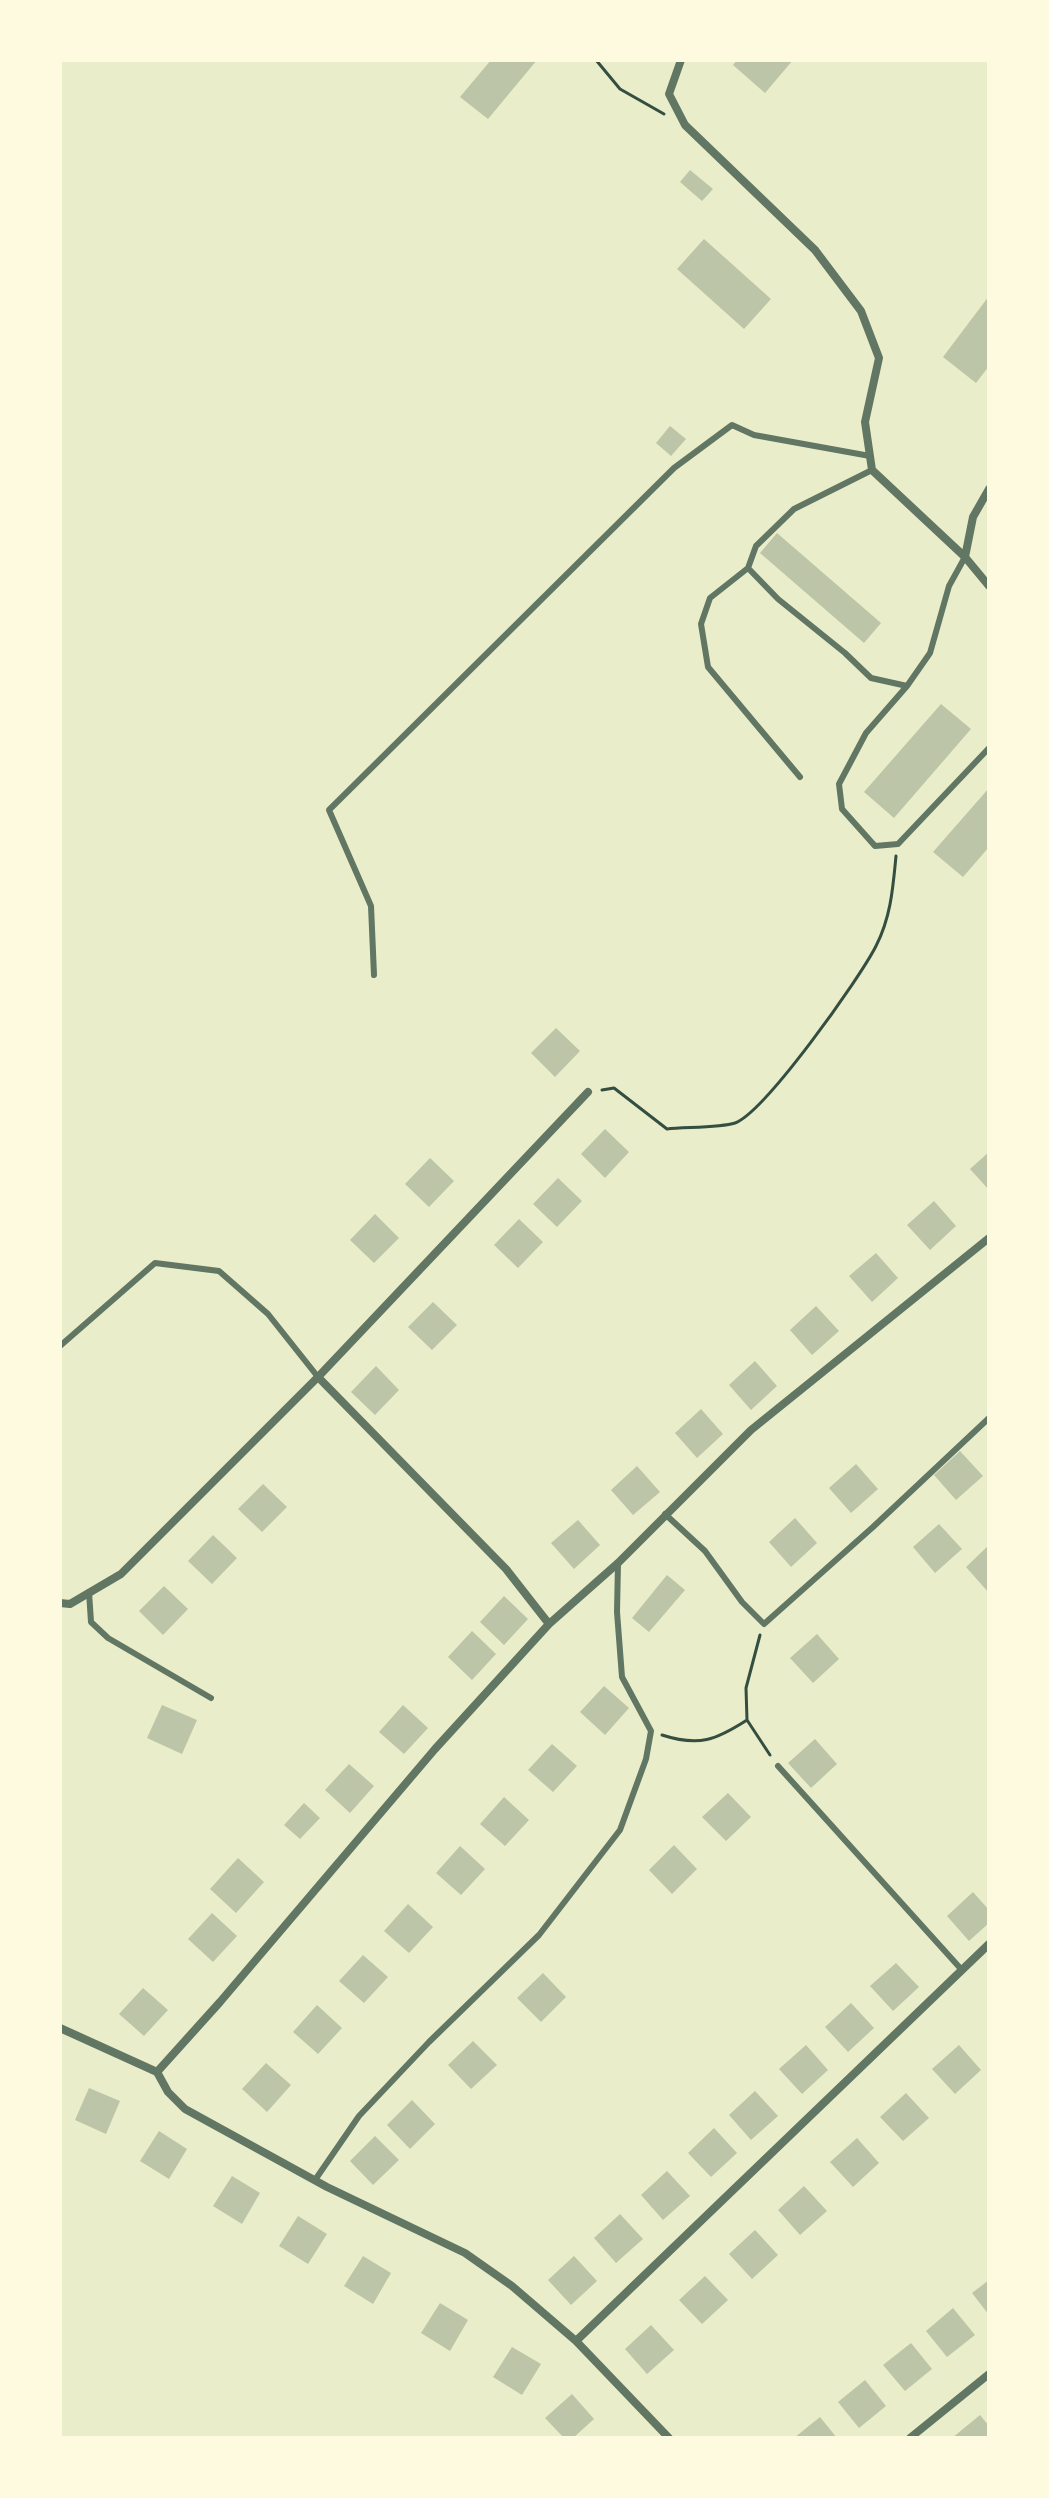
<!DOCTYPE html>
<style>
body{margin:0}
#map{position:relative;width:1049px;height:2498px;overflow:hidden;background:#e9edc9;font-family:"Alegreya Sans",sans-serif}
canvas{display:block}
.frame{position:absolute;inset:0;border:62px solid #fefae0;pointer-events:none}
</style>
<div id="map">
<canvas width="1049" height="2498"></canvas>
<div class="frame"></div>
</div>
<script>
const context = document.querySelector('canvas').getContext('2d');
context.lineJoin = 'round';
function fill(path, color) {
  context.fillStyle = color;
  context.fill(path, 'evenodd');
}
function strokePath(path, color, width, dash) {
  context.strokeStyle = color;
  context.lineWidth = width;
  context.lineCap = dash ? 'butt' : 'round';
  context.setLineDash(dash || []);
  context.stroke(path);
}
fill(new Path2D(`
 M491,60h46l-49,59 -28,-22z
 M737,60h56l-28,33 -32,-28z
 M690,170l23,19 -11,12 -22,-19z
 M704,239l67,60 -27,30 -67,-60z
 M989,296v70l-13,17 -33,-26z
 M670,426l16,13 -15,17 -15,-13z
 M777,533l104,90 -17,20 -104,-90z
 M941,704l30,25 -77,89 -30,-26z
 M989,788v59l-26,30 -30,-25z
 M556,1028l24,23 -25,26 -24,-24z
 M605,1129l24,23 -24,26 -24,-24z
 M989,1152v38l-19,-21z
 M430,1158l24,23 -25,26 -24,-23z
 M558,1178l24,23 -25,26 -24,-23z
 M934,1201l22,25 -26,24 -23,-25z
 M375,1214l24,24 -25,25 -24,-23z
 M519,1219l24,23 -25,26 -24,-23z
 M876,1253l22,25 -26,24 -23,-26z
 M433,1302l24,23 -25,25 -24,-23z
 M816,1306l23,25 -27,24 -22,-25z
 M755,1361l22,25 -26,24 -22,-25z
 M376,1366l23,24 -24,25 -24,-23z
 M701,1409l22,25 -26,24 -22,-25z
 M960,1451l23,25 -27,24 -22,-25z
 M856,1464l22,25 -27,24 -22,-25z
 M637,1466l23,26 -27,23 -22,-25z
 M263,1484l24,23 -25,25 -24,-23z
 M795,1518l22,25 -26,24 -22,-25z
 M578,1520l22,25 -26,24 -23,-26z
 M939,1524l23,25 -27,24 -22,-26z
 M213,1535l24,23 -25,26 -24,-23z
 M989,1545v48l-23,-26z
 M667,1575l18,15 -36,42 -17,-14z
 M164,1586l24,23 -25,26 -24,-24z
 M504,1596l24,23 -24,26 -24,-23z
 M472,1631l24,23 -24,26 -24,-23z
 M817,1634l22,25 -26,24 -23,-25z
 M604,1686l25,22 -24,27 -25,-23z
 M162,1705l35,15 -15,34 -35,-16z
 M403,1705l25,23 -24,26 -25,-22z
 M815,1739l22,25 -26,24 -23,-25z
 M552,1744l25,22 -24,26 -25,-22z
 M349,1764l25,22 -24,27 -25,-23z
 M728,1793l23,24 -25,24 -24,-24z
 M504,1797l25,23 -24,26 -25,-22z
 M304,1803l16,15 -20,21 -16,-14z
 M674,1845l23,24 -25,25 -23,-24z
 M460,1846l25,23 -24,26 -25,-22z
 M238,1858l26,24 -28,31 -26,-24z
 M973,1892l16,18v13l-20,18 -22,-25z
 M408,1904l25,23 -24,26 -25,-22z
 M212,1913l25,23 -24,26 -25,-23z
 M363,1955l25,22 -24,26 -25,-22z
 M896,1963l23,24 -26,24 -23,-25z
 M543,1973l23,24 -25,25 -24,-24z
 M143,1988l25,22 -24,26 -25,-22z
 M851,2003l23,25 -26,24 -23,-25z
 M317,2005l25,23 -24,26 -25,-22z
 M473,2041l24,24 -26,24 -23,-24z
 M806,2045l22,25 -26,24 -23,-25z
 M959,2045l22,25 -26,24 -23,-25z
 M266,2063l25,22 -24,27 -25,-23z
 M89,2088l31,13 -14,33 -31,-14z
 M755,2091l23,25 -27,24 -22,-25z
 M906,2093l23,25 -26,23 -23,-24z
 M412,2100l23,24 -25,25 -23,-24z
 M714,2128l23,25 -26,24 -23,-24z
 M159,2131l28,18 -18,30 -29,-18z
 M375,2136l24,24 -26,25 -23,-24z
 M857,2138l22,25 -26,24 -23,-25z
 M667,2171l23,25 -27,24 -22,-25z
 M232,2176l28,17 -18,31 -29,-18z
 M804,2186l23,25 -27,24 -22,-25z
 M620,2214l23,25 -27,24 -22,-25z
 M298,2216l29,18 -19,30 -29,-18z
 M755,2230l23,25 -26,24 -23,-25z
 M363,2256l28,17 -18,31 -29,-18z
 M574,2256l23,25 -26,24 -23,-25z
 M705,2276l23,24 -26,24 -23,-24z
 M989,2280v35l-17,-22z
 M440,2303l28,17 -18,31 -29,-18z
 M953,2308l22,27 -28,22 -21,-26z
 M651,2325l23,25 -27,24 -22,-25z
 M911,2343l21,26 -27,22 -22,-26z
 M512,2347l29,17 -19,31 -29,-18z
 M865,2380l21,26 -27,22 -21,-26z
 M572,2394l22,25 -21,19h-9l-19,-20z
 M980,2415l9,11v12h-37z
 M820,2417l17,21h-43z`), '#bcc5a7');
strokePath(new Path2D(`
 M596,60l24,29 44,25
 M602,1090l12,-2 53,41c17,-2 53,-1 68,-6 30,-11 125,-145 141,-177 15,-29 17,-59 20,-90
 M760,1635l-14,53 1,32 23,35
 M662,1735c37,12 54,5 85,-15`), '#344e41', 3);
strokePath(new Path2D(`
 M872,470l-78,39 -38,37 -8,22 30,31 67,54 26,25 36,8
 M965,557l-16,29 -19,67 -23,33 -41,47 -27,51 3,25 33,37 23,-2 91,-96
 M748,568l-38,30 -9,26 7,43 92,110
 M374,975l-3,-69 -42,-96 345,-342 58,-43 22,10 116,21
 M60,1346l95,-83 64,8 49,43 50,63
 M665,1514l40,37 37,51 22,22 109,-97 116,-109
 M89,1592l2,30 17,16 103,60
 M778,1766l183,203
 M315,2180l44,-64 70,-74 110,-107 81,-105 26,-71 5,-28 -29,-54 -5,-65 1,-49`), '#617663', 6);
strokePath(new Path2D(`
 M681,60l-12,34 16,31 130,125 46,61 18,47 -14,64 7,48 93,87 24,29
 M965,557l8,-40 16,-28
 M318,1377l188,192 43,55
 M60,1603l10,1 51,-30 197,-197 270,-285
 M60,2028l97,44 11,20 17,17 142,78 138,66 47,33 64,55 93,97
 M157,2072l63,-70 215,-253 114,-125 69,-61 133,-133 238,-192
 M576,2341l413,-397
 M910,2438l79,-64`), '#617663', 8);
</script>
